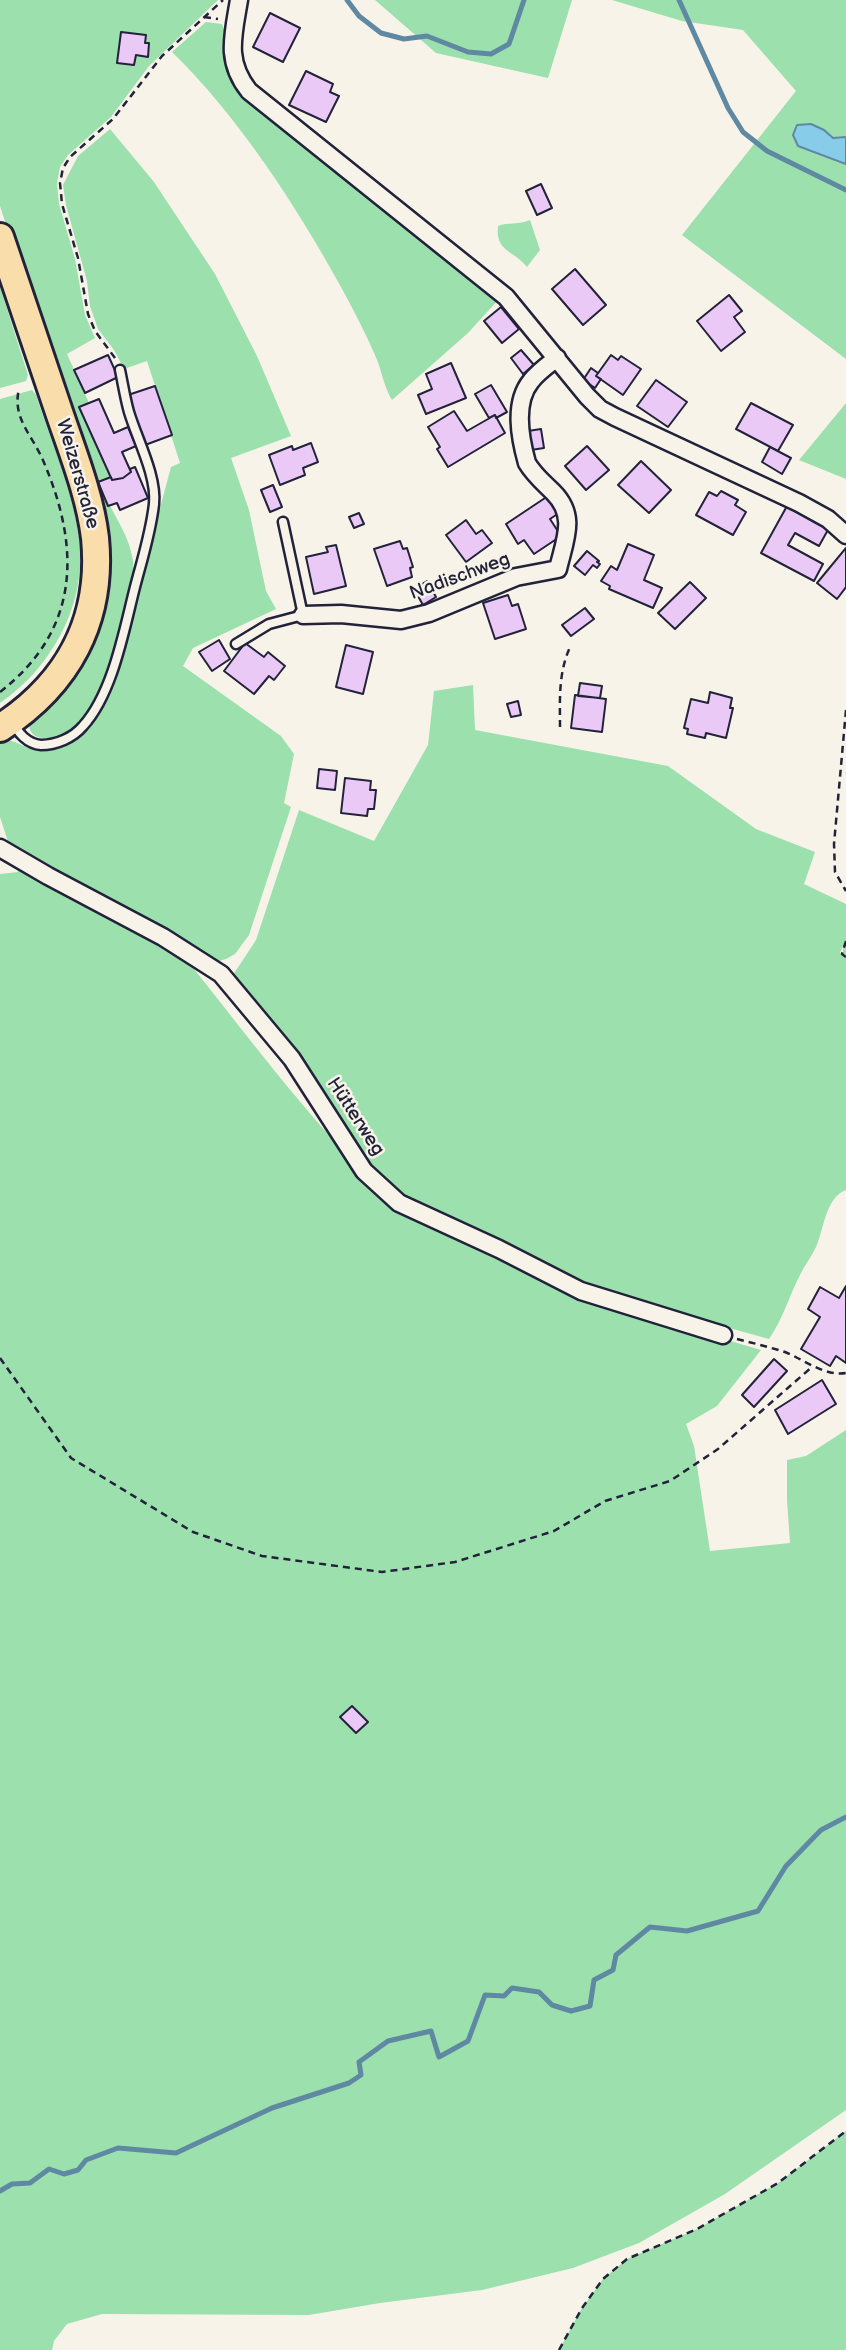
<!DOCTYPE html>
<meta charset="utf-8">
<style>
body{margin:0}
canvas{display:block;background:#f7f3e8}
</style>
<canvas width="846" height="2350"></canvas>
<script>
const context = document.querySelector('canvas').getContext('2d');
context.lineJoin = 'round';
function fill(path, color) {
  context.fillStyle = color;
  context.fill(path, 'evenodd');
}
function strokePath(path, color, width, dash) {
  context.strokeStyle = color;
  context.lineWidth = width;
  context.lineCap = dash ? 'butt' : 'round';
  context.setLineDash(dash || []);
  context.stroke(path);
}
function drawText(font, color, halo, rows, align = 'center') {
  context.font = font + ' "Balsamiq Sans",sans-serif';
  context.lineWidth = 5;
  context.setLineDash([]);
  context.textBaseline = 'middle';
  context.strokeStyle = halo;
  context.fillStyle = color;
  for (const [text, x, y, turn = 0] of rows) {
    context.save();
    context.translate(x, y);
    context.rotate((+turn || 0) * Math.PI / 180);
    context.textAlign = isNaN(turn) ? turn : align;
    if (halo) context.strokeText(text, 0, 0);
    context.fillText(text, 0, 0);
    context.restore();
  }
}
fill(new Path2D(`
 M0,0h218l-69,66 -38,51 -43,38 -8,12 -3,16 2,21 16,55 10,56 10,23 -28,16 22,49 22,74 -12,6c10,26 30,49 34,78 4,31 -29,126 -46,153 -7,13 -19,22 -34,24 -11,1 -23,0 -24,-13l73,-128 -90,-354 -12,-37z
 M375,0h197l-24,78 -112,-25z
 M612,0h234v137l-13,1 -9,-8 -25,16 47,18v195l-164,-124 114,-144 -53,-61 -61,-9z
 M206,22l16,2 3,8 2,30 272,237 -31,34 -76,67c-9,-15 -10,-30 -17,-45 -10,-23 -22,-46 -34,-68 -44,-80 -103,-171 -169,-235z
 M110,129l44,53 61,92 42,82 34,80 -60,22 18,52 17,81 10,18 -83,39 -10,18 98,70 13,18 -10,49 7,4 -42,128 -14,19 -9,5 -7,2 -33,-2c68,85 133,174 213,248l287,121 75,22 -44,56 -31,18 8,22 16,105 80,-8 -3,-43v-40l19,-4 40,-26v680l-121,84 -86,49 -66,25 -91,22 -102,13 -71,12 -207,-1 -35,10 -13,17 -2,9h-52v-1476l18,-2 -18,-55v-73l8,-4c10,2 17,8 26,9 44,8 64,-31 79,-64l-3,1 17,-54 44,-165 9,-4 -33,-102 -23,8 -10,-19 -16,-21 -8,-23 -3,-25 -21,-76 -3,-20 15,-29z
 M530,220l10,30 -13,17c-13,-17 -32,-15 -29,-41 10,-4 21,-1 32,-6z
 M0,287l28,88 -2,6 -26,7z
 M32,390l4,5c15,46 41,105 44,154 4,60 -31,121 -80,154v-304z
 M846,403v76l-47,-19z
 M473,685l2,45 193,36 88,63 59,23 -11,32 42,20v51l-3,-2v-7l-3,7 6,5v232c-22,8 -22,43 -32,61 -4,8 -10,15 -14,24 -11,21 -17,44 -31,64l-166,-46 -210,-101 -27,-24 -49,-89 -86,-101 25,-38 43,-130 75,31 54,-96 6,-54z
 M846,2131v219h-287l23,-42 21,-29 24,-20 70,-30 81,-46z`), '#9be0ad');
const water = new Path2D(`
 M811,124l13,6 9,8 13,-1v27l-48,-18 -5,-11 4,-10z`);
fill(water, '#87cce9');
strokePath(water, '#5f88a3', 2);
strokePath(new Path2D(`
 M347,0l12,16 22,17 23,6 23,-3 41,16 23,2 18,-10 15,-44
 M679,0l49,108 15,24 24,19 79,39
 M0,2191l12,-7 18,-1 19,-14 15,5 14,-4 8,-10 32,-12 58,5 96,-45 77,-25 12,-8 -2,-13 29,-21 43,-10 8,26 29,-16 17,-46 19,1 8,-8 27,4 13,13 19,6 19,-5 4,-26 19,-10 3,-15 34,-28 37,4 71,-20 28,-45 35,-36 25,-13`), '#5f88a3', 5);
const building = new Path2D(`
 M270,13l30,15 -17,34 -30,-15z
 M121,32l25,3 -1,8h4l-1,14 -12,-2 -2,10 -17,-2z
 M306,71l27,13 -3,8 9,4 -13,26 -37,-17z
 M541,184l11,24 -15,7 -11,-24z
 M575,269l31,36 -23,20 -31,-36z
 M729,295l13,16 -8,6 11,15 -24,19 -24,-30z
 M501,307l18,22 -17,14 -18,-22z
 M521,350l13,15 -11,9 -12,-16z
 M108,355l10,22 -33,16 -11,-23z
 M611,355l7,5 3,-4 20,13 -18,26 -27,-19z
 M451,363l15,35 -40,16 -8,-19 14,-6 -6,-15z
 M591,368l7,5 -2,3 5,3 -6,9 -12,-8z
 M656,380l31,22 -19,25 -31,-21z
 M491,385l16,27 -11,6 -1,-3 -6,3 -14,-24z
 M155,386l17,49 -27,10 -17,-50z
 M99,399l15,34 14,-6 8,19 -14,6 9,20 -8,6 -11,2 -33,-73z
 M751,403l42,22 -15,26 -42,-22z
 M454,411l13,20 28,-16 10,18 -57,34 -11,-18 3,-2 -12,-20z
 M541,429l3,19 -13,2 -3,-19z
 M311,443l7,19 -15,6 2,7 -25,10 -11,-30 23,-9 1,4z
 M587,446l22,24 -23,20 -21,-24z
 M770,447l21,11 -9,16 -20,-12z
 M641,461l30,29 -22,23 -31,-28z
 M135,467l13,31 -28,12 -3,-7 -9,3 -10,-24 13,-5 1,3 11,-2 8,-6 -1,-3z
 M273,485l9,22 -12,5 -9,-22z
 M721,491l17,9 -3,5 11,7 -13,23 -37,-20 13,-23 8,4z
 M548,496l11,17 -9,6 11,17 -27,18 -10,-14 -6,4 -12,-20z
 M787,506l42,22 -10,18 -24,-13 -7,12 35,19 -9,17 -53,-28z
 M359,513l5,11 -10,4 -5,-11z
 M466,520l10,14 6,-4 10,13 -26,19 -20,-27z
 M400,541l3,8 4,-1 6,19 -3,1 2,9 -25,9 -13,-37z
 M628,544l26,11 -10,25 18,8 -9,20 -44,-19 1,-3 -9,-5 10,-15 6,4z
 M336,545l10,41 -32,8 -8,-37 22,-5 -2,-5z
 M846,548v39l-9,12 -20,-16z
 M587,551l12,10 -2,1 3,2 -3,4 -4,-3 -8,10 -11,-9z
 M427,581l9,16 -13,8 -9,-16z
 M690,582l16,16 -31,31 -17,-16z
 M508,595l4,11 6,-2 8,25 -31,10 -12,-36z
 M585,608l9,11 -23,17 -9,-11z
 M219,640l11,19 -18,12 -13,-19z
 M245,643l19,14 4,-5 17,14 -11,14 -5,-4 -15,18 -30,-23z
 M346,645l27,7 -10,42 -27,-7z
 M580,683l22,3 -2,12 -22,-2z
 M710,692l22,6 -2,10h3l-7,30 -20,-5 -1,5 -18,-4 1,-5 -4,-1 7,-29 17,4z
 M575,695l31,4 -4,33 -31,-4z
 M518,701l3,14 -10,2 -4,-13z
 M319,769l18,2 -2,19 -18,-2z
 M345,778l26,3 -1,9h6l-2,19h-6l-1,7 -26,-3z
 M846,1286v77l-10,-7 -6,10 -29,-17 19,-32 -12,-8 12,-22 19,11z
 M774,1359l13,12 -33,36 -12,-12z
 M822,1380l14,24 -48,30 -13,-24z
 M352,1706l16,16 -12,11 -16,-16z`);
fill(building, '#eac9f6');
strokePath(building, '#22223b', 2);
const service = new Path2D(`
 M236,644l33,-20 34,-9 -20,-93
 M14,722c3,11 14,22 27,23 15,0 32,-7 42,-19 30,-33 41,-96 52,-139 7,-27 16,-55 19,-83 3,-28 -17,-65 -25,-92 -4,-14 -6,-28 -9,-42`);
const minor = new Path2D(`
 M239,0c-6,36 -14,61 10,91l257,206 81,99 13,13 15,8 184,86 29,16 18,16
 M303,615l38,-1 60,6 28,-7 87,-36 42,-8c7,-30 19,-53 -5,-77 -9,-9 -19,-17 -26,-29 -7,-25 -14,-60 4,-82 7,-9 17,-16 26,-23
 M0,848l48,28 115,61 58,37 71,85 72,112 35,32 100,46 82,42 142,44`);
const primary = new Path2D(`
 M0,237c19,58 39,115 58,172 14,42 32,86 37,129 8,82 -27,146 -95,190`);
strokePath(service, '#22223b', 13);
strokePath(minor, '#22223b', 21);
strokePath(primary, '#22223b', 32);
strokePath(new Path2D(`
 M204,17l14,2
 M115,358l-20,-27 -7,-17 -10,-56 -16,-54 -2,-21 3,-15 7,-11 43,-38 49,-63 61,-56
 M0,692c81,-63 81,-145 42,-234 -11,-24 -30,-41 -23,-69
 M846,710l-12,134 1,28 11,19
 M560,727c0,-28 -2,-55 11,-82
 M846,941l-4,13 4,3
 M737,1339c16,4 32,8 48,13 18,7 40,25 61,21
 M0,1358l71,100 122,74 69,24 120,16 73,-10 99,-31 51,-30 65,-20 48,-32 95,-83
 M559,2350l23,-42 21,-29 24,-20 70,-30 81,-46 68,-52`), '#22223b', 2.5, [7, 5]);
strokePath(service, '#f7f3e8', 8);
strokePath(minor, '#f7f3e8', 16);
strokePath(primary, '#f9deab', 26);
drawText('19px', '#22223b', '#f7f3e8', [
 ["Weizerstraße",77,474,74],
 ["Nadischweg",460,577,-20],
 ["Hütterweg",355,1117,57]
]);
</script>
